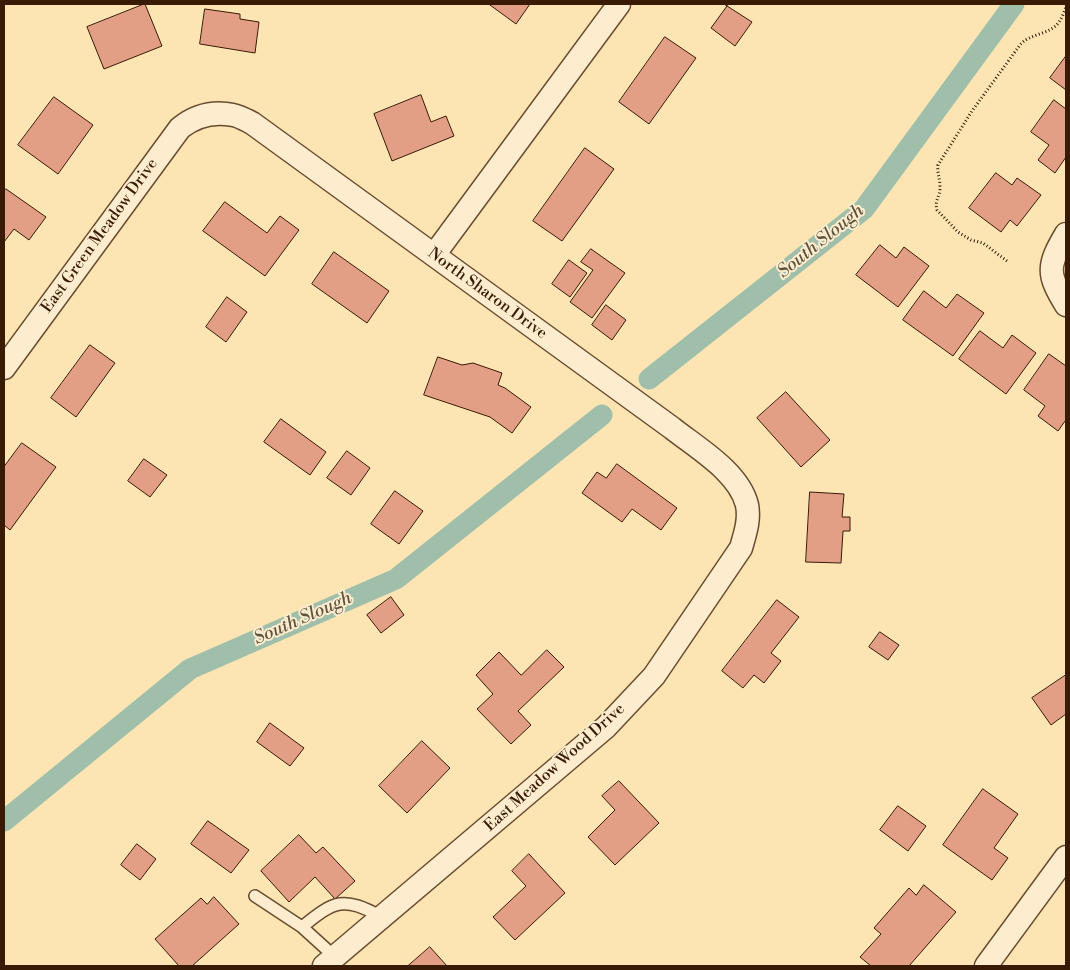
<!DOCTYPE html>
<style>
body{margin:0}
#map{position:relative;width:1070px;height:970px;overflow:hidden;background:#fce4b3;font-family:"Libre Bodoni",serif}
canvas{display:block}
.frame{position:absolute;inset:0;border:5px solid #381a05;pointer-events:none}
</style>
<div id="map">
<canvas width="1070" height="970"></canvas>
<div class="frame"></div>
</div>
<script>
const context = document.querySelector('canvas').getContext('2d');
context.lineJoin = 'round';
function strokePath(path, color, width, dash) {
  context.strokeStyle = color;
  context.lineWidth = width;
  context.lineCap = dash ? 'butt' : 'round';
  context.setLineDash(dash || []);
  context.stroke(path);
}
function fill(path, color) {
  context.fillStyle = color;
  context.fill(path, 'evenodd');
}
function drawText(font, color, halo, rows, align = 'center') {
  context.font = font + ' "Libre Bodoni",serif';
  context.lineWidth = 4;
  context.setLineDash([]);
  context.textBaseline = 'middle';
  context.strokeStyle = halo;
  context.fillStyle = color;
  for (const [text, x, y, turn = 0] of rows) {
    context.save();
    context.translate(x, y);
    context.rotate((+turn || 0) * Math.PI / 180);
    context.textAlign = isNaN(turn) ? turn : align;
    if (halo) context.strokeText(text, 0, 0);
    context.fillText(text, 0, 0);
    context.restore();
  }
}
strokePath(new Path2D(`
 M649,379l215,-170 150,-205
 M4,821l186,-152 206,-90 206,-164`), '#9fbfab', 21);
const building = new Path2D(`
 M145,4l17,42 -58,23 -17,-42z
 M491,4h39l-14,20 -26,-19z
 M724,4l28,18 -17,24 -24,-18 16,-22z
 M205,9l35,5v5l19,3 -4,31 -55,-9z
 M665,37l31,21 -47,66 -30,-22z
 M1066,56v34l-16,-12z
 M421,95l10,27 15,-6 8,20 -62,25 -18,-47z
 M54,97l39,28 -35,49 -40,-29z
 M1054,100l12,9v48l-11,16 -17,-13 11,-15 -18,-13z
 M585,148l29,21 -52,72 -29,-20z
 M996,173l16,12 5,-7 24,17 -24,31 -7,-6 -9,12 -32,-24z
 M6,189l40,28 -17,23 -15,-11 -10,13v-51z
 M225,202l42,31 13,-17 19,14 -34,46 -62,-45z
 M880,245l16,13 8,-11 25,19 -31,41 -42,-32z
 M591,249l34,24 -33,45 -22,-16 23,-32 -12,-8z
 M334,252l55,39 -22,32 -55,-39z
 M569,260l18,13 -17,24 -18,-13z
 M924,291l22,17 11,-14 27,19 -31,43 -50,-36z
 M227,297l20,15 -21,30 -20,-15z
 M606,305l20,15 -14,20 -20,-15z
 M980,331l23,17 9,-13 24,18 -30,41 -47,-35z
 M90,345l25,18 -39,54 -25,-19z
 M1049,354l17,12v56l-1,-1 -7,10 -20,-15 7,-10 -21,-16z
 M438,357l24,8 11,-2 29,10 -4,12 7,3 26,19 -19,26 -22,-16 -66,-22z
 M786,392l44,48 -29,27 -44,-49z
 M281,419l45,33 -16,23 -46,-33z
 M22,443l34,24 -46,63 -6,-5v-58z
 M347,451l23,17 -19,27 -24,-17z
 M144,459l23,16 -17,22 -22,-16z
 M617,464l60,44 -16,22 -29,-21 -10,13 -40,-29 15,-21 9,6z
 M395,491l28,20 -24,33 -28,-20z
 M810,492l34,2 -2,23h8v14h-7l-2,32 -35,-1z
 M391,597l13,18 -23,18 -14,-18z
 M777,600l22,17 -28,36 10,8 -17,22 -10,-8 -11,13 -21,-17z
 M880,632l19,13 -11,15 -19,-13z
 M547,650l17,17 -46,44 13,14 -20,19 -34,-35 16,-15 -17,-19 23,-23 22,23z
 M1066,675v39l-15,11 -19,-27z
 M270,723l34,25 -14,18 -33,-24z
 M422,741l28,27 -43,45 -28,-27z
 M619,781l40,42 -44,42 -27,-28 27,-27 -13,-14z
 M983,789l35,25 -24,34 14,10 -16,22 -49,-35z
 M898,806l28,20 -18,25 -28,-21z
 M208,821l41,29 -18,23 -40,-29z
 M299,835l17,18 7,-6 32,34 -20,18 -20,-22 -26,25 -28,-31z
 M137,844l19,15 -16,21 -19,-15z
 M529,854l36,39 -50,47 -22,-23 33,-31 -14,-15z
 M924,885l32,27 -47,54h-38l-11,-9 21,-23 -7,-6 35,-40 7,7z
 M214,897l25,27 -47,42h-13l-24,-27 46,-41 6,6z
 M430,947l17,19h-39z`);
fill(building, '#e29f85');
strokePath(building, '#381a05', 1);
const service = new Path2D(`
 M255,896l47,31
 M335,957l-33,-30c33,-27 41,-31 80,-10`);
const minor = new Path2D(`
 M1066,234c-19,32 -19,40 0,71
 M434,255l185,-251
 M4,368l176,-240c15,-12 33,-17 53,-13 6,1 13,5 19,8l420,305c25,20 67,44 75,77 3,15 -2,29 -6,43l-87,128 -48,51 -282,239
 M986,966l80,-109`);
strokePath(service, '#694c30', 14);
strokePath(minor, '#694c30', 25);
strokePath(new Path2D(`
 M1007,261l-24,-18 -12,-3 -13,-8 -21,-22c-3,-9 4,-15 3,-24 0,-8 -3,-13 -2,-21l34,-54 48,-66c10,-12 30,-10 39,-23 3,-4 5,-10 7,-15`), '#381a05', 3, [1, 2.5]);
strokePath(service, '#fdedce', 11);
strokePath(minor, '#fdedce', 22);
drawText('16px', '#381a05', '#fdedce', [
 ["East Green Meadow Drive",100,236,-54],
 ["North Sharon Drive",487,294,36],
 ["East Meadow Wood Drive",555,768,-42]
]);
drawText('italic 18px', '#5c543f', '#fdedce', [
 ["South Slough",821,242,-39],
 ["South Slough",303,619,-24]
]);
</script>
